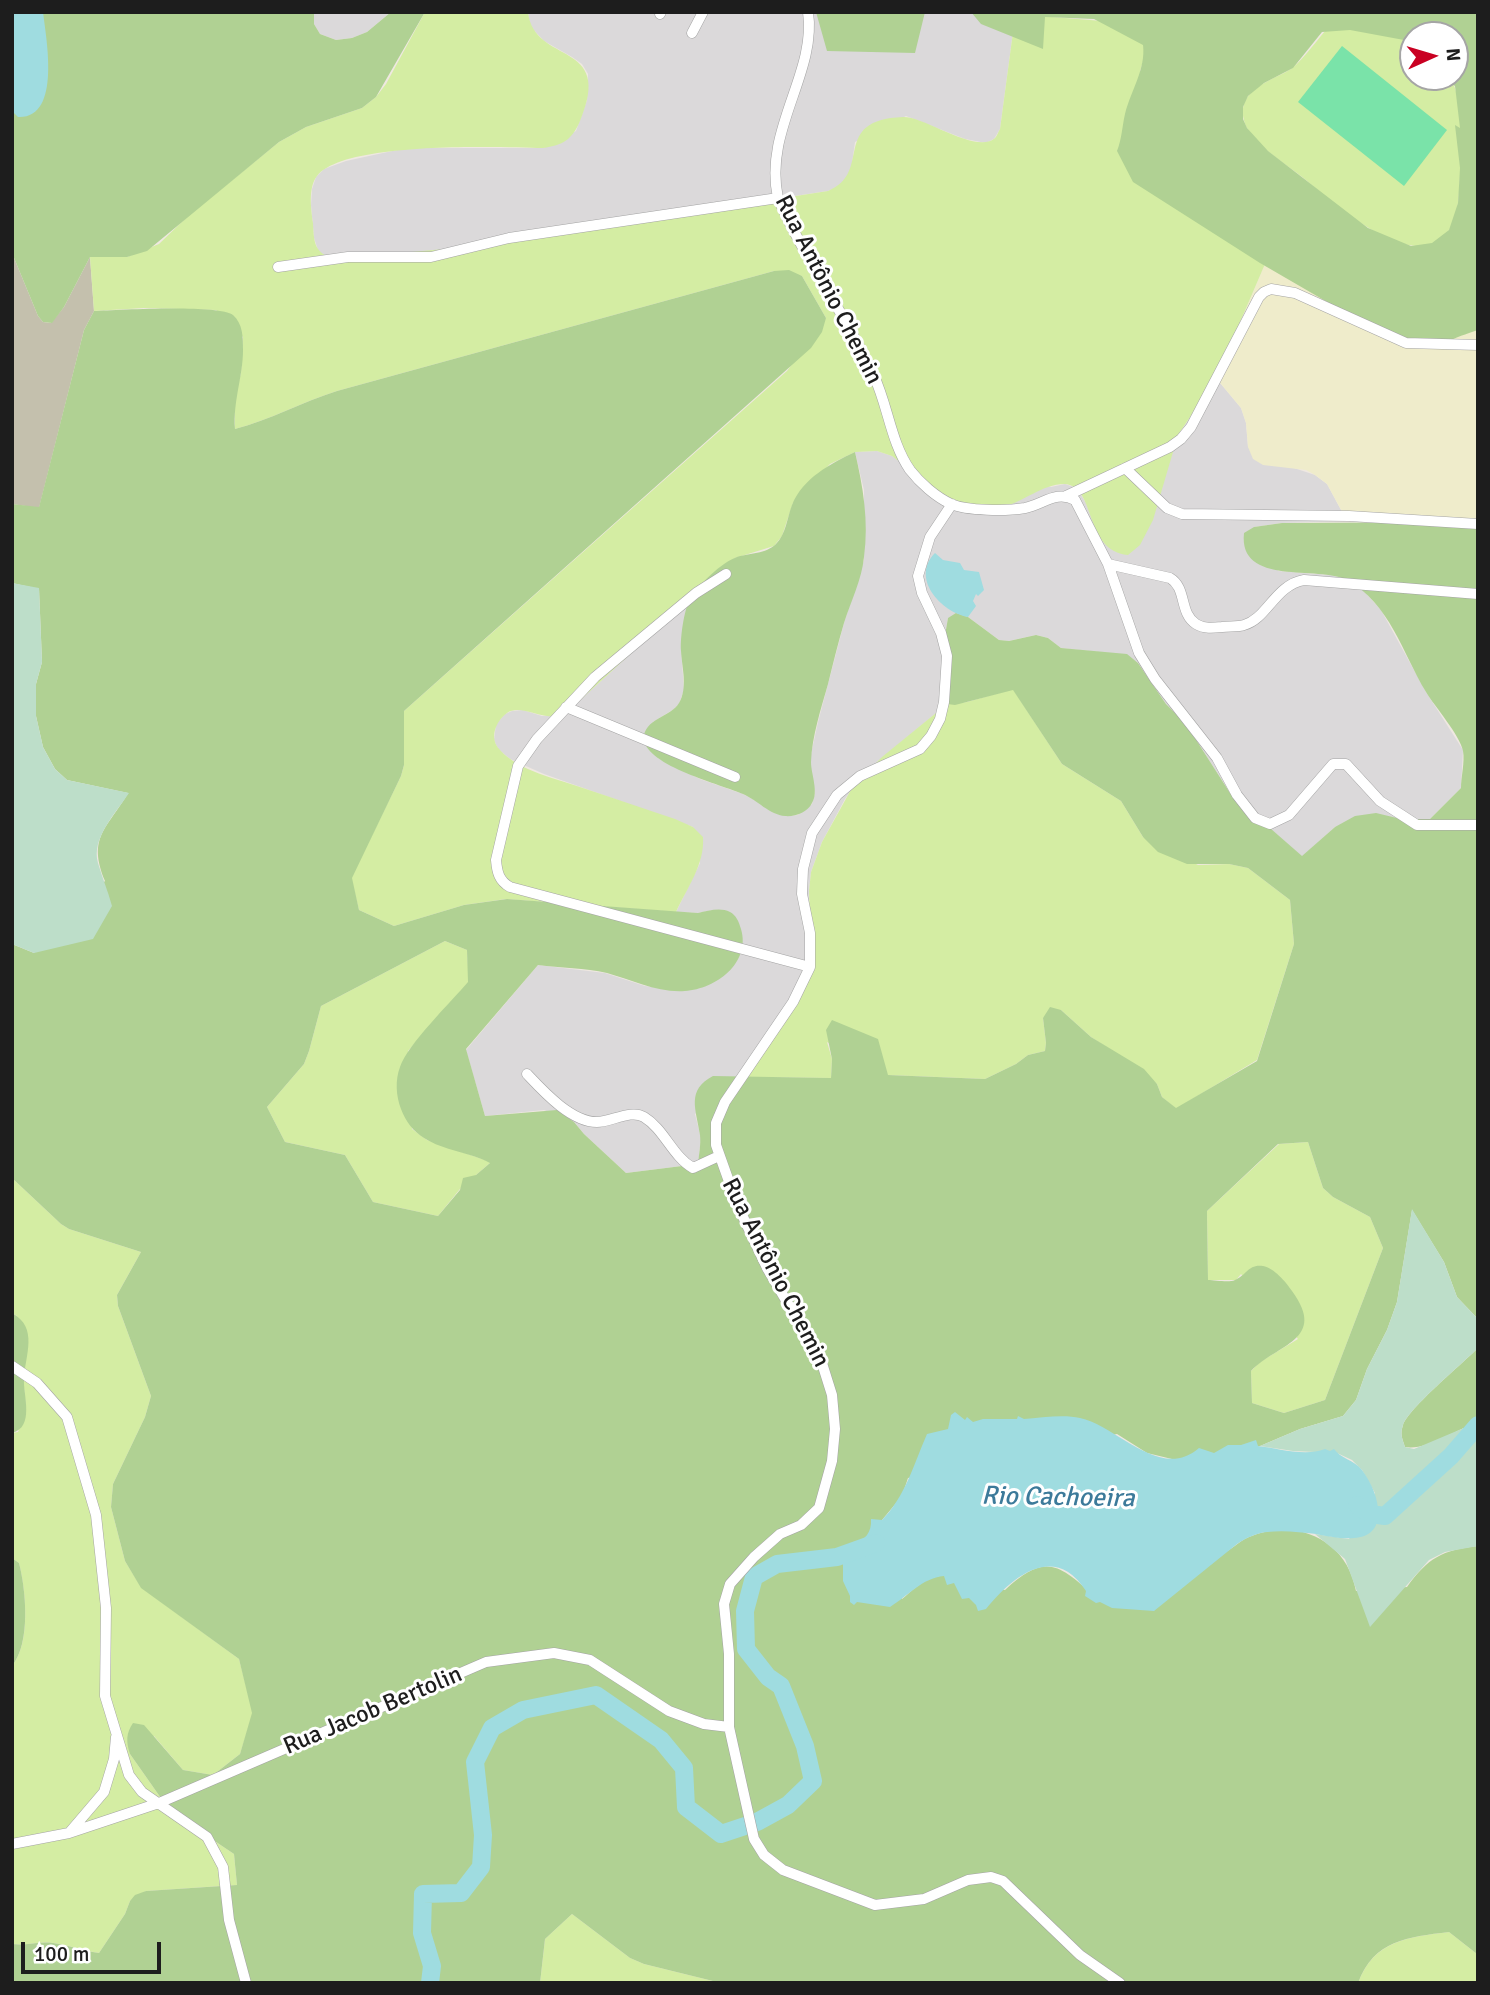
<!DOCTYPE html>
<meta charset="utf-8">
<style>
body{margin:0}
#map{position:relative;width:1490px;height:1995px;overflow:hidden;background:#efe8e1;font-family:Signika,sans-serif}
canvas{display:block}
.frame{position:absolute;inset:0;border:14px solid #1d1d1d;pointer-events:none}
.north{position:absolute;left:1399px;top:21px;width:70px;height:70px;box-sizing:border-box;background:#fff;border:2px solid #a5a5a5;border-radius:50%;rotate:86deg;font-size:19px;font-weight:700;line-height:28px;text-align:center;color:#1d1d1d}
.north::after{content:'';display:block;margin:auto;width:24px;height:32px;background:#c90022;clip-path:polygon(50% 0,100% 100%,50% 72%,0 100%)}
.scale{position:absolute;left:21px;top:1942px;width:140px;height:32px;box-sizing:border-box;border:4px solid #1d1d1d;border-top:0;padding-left:9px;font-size:21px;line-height:24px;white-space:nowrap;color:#1d1d1d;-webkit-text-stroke:5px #fff;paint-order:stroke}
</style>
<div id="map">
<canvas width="1490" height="1995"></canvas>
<div class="frame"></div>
<div class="north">N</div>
<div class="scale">100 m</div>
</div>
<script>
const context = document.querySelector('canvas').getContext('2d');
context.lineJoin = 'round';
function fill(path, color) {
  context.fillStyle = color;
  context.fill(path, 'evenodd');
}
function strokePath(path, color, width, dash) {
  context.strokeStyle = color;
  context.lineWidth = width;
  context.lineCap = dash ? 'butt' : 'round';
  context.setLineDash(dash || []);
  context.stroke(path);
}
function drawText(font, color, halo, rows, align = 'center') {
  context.font = font + ' Signika,sans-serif';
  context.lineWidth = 6;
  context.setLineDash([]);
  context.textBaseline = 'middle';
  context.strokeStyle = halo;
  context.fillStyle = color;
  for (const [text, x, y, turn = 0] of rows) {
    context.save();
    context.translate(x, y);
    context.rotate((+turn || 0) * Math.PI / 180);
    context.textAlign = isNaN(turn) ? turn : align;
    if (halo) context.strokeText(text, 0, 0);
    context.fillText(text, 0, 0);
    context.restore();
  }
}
fill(new Path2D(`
 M314,12h77l-24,20 -15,6 -16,2 -16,-6 -6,-10z
 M528,12h466l21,5 -15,112 -6,10 -8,4 -21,-4 -59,-23 -51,26 -4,29 -9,14 -14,6 -404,61 -89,7 -12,-3 -5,-6 -4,-12 -3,-33 1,-16 4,-12 8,-8 22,-8 60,-13h137l33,-17 11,-31 1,-26 -6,-10 -10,-7 -28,-16 -14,-15z
 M1216,378l25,30 5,15 2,24 43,20 24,8 12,9 20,37 -65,2 -28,4 24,44 54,4 13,4 19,12 17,19 45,82 37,58 -2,38 -31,31h-29l-66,8 -33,30 -72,-64 -44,-69 -20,-20 -28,-41 -11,-8 -66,-7 -13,-10 -12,-3 -27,6 -10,-1 -31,-23 -20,1 -4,23 3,63 -84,70 -18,25 -23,43 -11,30 -2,19 1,76 -66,110 -49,37 6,24 -3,26 -72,9 -42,-39 -10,-12 -30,-12 -59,6 -19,-66 72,-85 67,8 40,13 40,5 29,-81 -16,3 -22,-1 24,-49 -7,-36 -149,-53 -34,-15 -12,-10 -4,-9 2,-16 9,-10 7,-3 11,-1 19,6 22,-1 126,-116 -9,49 3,42 -5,14 -5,5 -21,13 5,36 42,21 43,15 42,22 13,-1 14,-11 3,-11 -4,-24v-15l7,-32 26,-99 20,-63v-70l-9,-38 22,-1 15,5 10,6 149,25 14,-3 12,4 9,15 16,39 67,-83 9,-24z`), '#dbd9da');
fill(new Path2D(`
 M12,253l26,63 5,6 8,1 13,-16 26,-50 4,54 -10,19 -45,178 -27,-4z`), '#c4c0ad');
fill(new Path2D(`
 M1268,257l205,74 5,-1v192l-131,-1 -20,-37 -12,-9 -9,-5 -43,-5 -10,-6 -5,-12 -2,-24 -5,-15 -25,-30z`), '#efeccb');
fill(new Path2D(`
 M425,12h103c6,54 87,27 52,109 -8,19 -17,24 -37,27 -44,-1 -199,-7 -226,28 -9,12 -6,32 -4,47 1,20 1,30 22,36l131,-12 362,-56c46,-19 1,-71 75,-74 21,-1 74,38 92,21 2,-2 3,-6 5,-9l15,-112h37l63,5 28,19 2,15 -5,15 128,186 -52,121 -38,57 -25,85 -13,25 -12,10c-45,-4 -31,-70 -64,-71 -21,0 -41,18 -61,23 -12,3 -26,4 -38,5l-73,-56 -15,-5 -22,1 -25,12 -37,39 -11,33 -8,10 -39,12 -171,157c-21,7 -43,-12 -57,-2 -12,9 -18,26 -7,37 20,22 56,28 83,38 31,10 61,21 92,31l18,8 10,10c2,27 -16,51 -27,75l-170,-13 -42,6 -70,21 -35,-16 -8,-32 50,-102 3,-11v-54l383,-340 39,-53 -24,-42 -28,-5 -437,120c-35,11 -67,29 -102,38v-34l6,-22 2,-36 -27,-27 -72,-2 -50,3 -4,-54h37l32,-13 30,-29 90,-73 27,-15 56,-19 14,-11 10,-13z
 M1374,12l39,25v40h37c15,27 12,69 10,99 -1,14 -1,29 -5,42 -25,71 -119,-12 -148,-37 -20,-17 -46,-30 -60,-53 -3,-5 -5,-14 -4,-20 4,-22 32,-29 48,-39 12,-8 33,-39 46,-51z
 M1013,689l49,75 59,37 22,36 55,28 31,-1 19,4 42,32 4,44 -37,116 -81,49 -14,-12 -5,-13 -40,-30 -26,-17 -30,-27 -18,8 3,25 -1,8 -17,4 -12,9 -31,15 -97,-4 -61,-33 5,17 -1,19 -87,-1 43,-64 24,-62 -2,-60 2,-19 11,-30 31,-56 29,-29 65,-53 20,-2z
 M445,941l22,9 2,32 -61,69 4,78 15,11 64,22 -31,27 -22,27 -65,-14 -28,-47 -60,-13 -18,-35 37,-43 5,-13 12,-45z
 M1308,1142l15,46 10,9 37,20 13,31 -58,152 -41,13 -32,-10 -1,-32 9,-9 38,-23 -57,-65 -5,6h-28l-1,-69 72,-67z
 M12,1178l49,46 8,5 72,23 -24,43 1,11 33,90 -6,21 -32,67 -2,23 14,54 16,26 98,72 14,54 -13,41 -27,21 -30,-5 -29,-34 -24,18 40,57 64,43 3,31 -91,6 -16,10 -5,13 -26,39c-16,-2 -30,-8 -46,-10 -14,-2 -27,3 -41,1v-278c19,-23 14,-75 7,-103l-7,-5v-125l6,-1 8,-24 -9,-92 -5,-3z
 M572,1914l58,44 14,6 77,19h-181l5,-44z
 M1449,1932l28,22 1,29h-120c16,-43 51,-46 91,-51z`), '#d4eda3');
fill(new Path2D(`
 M12,12h302v12l6,10 16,6 16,-2 15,-6 24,-20h34l-49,85 -14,11 -56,19 -27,15 -132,109 -20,6h-37l-26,50 -12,16 -9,-1 -5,-6 -26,-63z
 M816,12h109l-10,41 -88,-2z
 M971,12h507v318c-30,9 -42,21 -75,16l-143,-83 -127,-81 -16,-31c5,-13 5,-24 8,-37 6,-24 21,-45 18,-69l-49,-26 -49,-2 -2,32 -62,-25zM1350,30l54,10 9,9v-14h42v42h-13l13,9 5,42 -5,-3 5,43 -2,35 -9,27 -17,13 -21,3 -43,-18 -100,-77 -21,-23 -4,-9v-12l5,-11 16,-13 29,-15 29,-36z
 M789,270l13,6 24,42 -4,14 -11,16 -407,363v54l-3,11 -49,102 7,32 35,16 70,-21 43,-6 191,14c10,-2 22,-6 32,-1 6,3 9,10 11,17 10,34 -25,60 -56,62 -27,2 -53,-11 -78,-18 -22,-5 -47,-5 -69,-8l-72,84 19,67 72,-6 17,12 10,12 42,39 72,-9c1,-10 3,-20 2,-29 -4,-26 -14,-45 13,-59l118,2 1,-19 -6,-29 6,-10 46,19 10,36 97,4 31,-15 12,-9 17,-4 1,-8 -3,-25 7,-11 11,3 30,27 53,32 13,15 5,13 14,11 81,-47 37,-117 -4,-44 -42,-32 -19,-4h-42l-29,-12 -15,-15 -22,-36 -59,-37 -49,-74 -58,15 -8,-1 -3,-63 4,-23 8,-5 12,4 31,23 10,1 27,-6 12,3 13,10 66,6 11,9 28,41 20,20 44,69 72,63 33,-29 20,-11 21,-3 25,6h29l31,-31c0,-11 4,-26 2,-37 -3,-16 -28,-44 -37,-59 -24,-40 -36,-88 -79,-112 -28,-15 -109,7 -103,-47l10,-6 28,-4 196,-1v797l-21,-22 -13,-35 -32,-52 -15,92 -10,28 -20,39 -11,31 -13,16 -43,13 -40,17 -84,14 -29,-7 -30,-19 -209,44 -6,18 -20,24 20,79c10,-8 20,-19 32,-22 17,-5 53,9 71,13 39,-37 54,-27 90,7 40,-14 81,-27 122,-41 13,-4 20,-14 32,-19 48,-20 98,3 107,54l51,-4c21,-29 35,-37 71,-41v412l-1,-4 -28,-22c-41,5 -75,8 -91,51h-637l-77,-19 -14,-6 -58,-44 -27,25 -5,44h-528v-39c14,2 27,-3 41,-1 16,2 29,8 46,10l26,-39 5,-13 5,-6 11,-4 91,-6 -3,-31 -64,-43 -40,-57c-4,-12 -4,-21 3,-31l11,2 39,45 30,5 27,-21 12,-41 -13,-54 -98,-71 -16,-27 -14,-54 2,-23 32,-67 6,-21 -33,-90 -1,-11 24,-43 -72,-23 -8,-5 -49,-46v-234l22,9 71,-72c-18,-44 2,-52 23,-88l-61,-13 -12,-11 -12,-22 -7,-31v-32l6,-22 -3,-73 -27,-6v-79l27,3 45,-177 10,-19c23,-1 124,-7 139,4 10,9 10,22 10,35 0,27 -10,50 -8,79 35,-9 67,-27 102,-38l437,-120zM445,941l22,9 1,32c-17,20 -60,62 -68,85 -5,13 -4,29 1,42 5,13 12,22 23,29 20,13 46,14 66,25l-14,12 -13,3 -3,12 -22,26 -65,-14 -28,-47 -60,-13 -18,-35 37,-43 5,-13 12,-45zM1308,1142l15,46 10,9 37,20 13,31 -58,152 -41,13 -32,-10 -1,-32c26,-27 77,-31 41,-80 -6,-9 -18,-23 -29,-25 -15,-2 -16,9 -28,14 -6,3 -20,0 -27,0l-1,-69 71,-67z
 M855,452c8,35 14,69 9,105 -2,22 -13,44 -20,66 -6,20 -11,41 -16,61 -7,25 -16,52 -17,78 0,12 8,30 1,41 -4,9 -17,14 -27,13 -15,-1 -28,-16 -42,-22 -20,-9 -97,-28 -99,-55 -1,-20 27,-22 35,-36 9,-15 3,-35 2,-52 -1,-13 3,-41 9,-52 8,-14 32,-37 47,-42 12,-4 29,-3 39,-13 10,-10 11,-26 16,-39 11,-27 38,-41 63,-53z
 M12,1313c27,15 13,42 12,66 -1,16 11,48 -12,54z
 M1478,1348v74c-21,7 -52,29 -73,25 -3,-9 -5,-13 -2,-22 6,-17 59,-61 75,-77z
 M12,1558l7,5c7,27 12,80 -7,103z`), '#b0d193');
fill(new Path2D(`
 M12,583l27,5 3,74 -6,22v32l7,31 12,22 12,11 62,13c-13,20 -38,45 -31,70 4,14 10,28 14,43l-19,33 -59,14 -22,-9z
 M1412,1209l32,53 13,35 21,22v29c-16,16 -69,60 -75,77 -3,9 -1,13 2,22l9,2 64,-27v124l-33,6 -16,8 -59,67 -25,-68 -30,-25 34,5 26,-46 -13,-23 -10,-10 -15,-7 -44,-2 -33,-5 40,-17 43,-13 13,-16 11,-31 20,-39 10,-28z`), '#bddec9');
fill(new Path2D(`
 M1342,46l105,84 -43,56 -106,-84z`), '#7ae3a9');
fill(new Path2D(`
 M12,12h31c3,26 19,107 -25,105l-4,-4 -2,-11z
 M935,553l8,7 17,3 4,7 15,2 5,18 -6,6 -2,-2 -3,7 3,5 -8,11c-27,-5 -58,-39 -33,-64z
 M955,1412l10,8 2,-3 6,5 10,-3h34l1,-3 6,3c17,-1 39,-5 56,-1 38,8 80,64 119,30l15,5 14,-8h13l15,-5 2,6c19,2 47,11 67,3l5,2 4,-2c6,9 20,11 28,21 10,14 17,29 16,46 -2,31 -41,22 -62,18 -16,-2 -33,-4 -49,-2 -11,1 -21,6 -30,12l-83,67 -42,-3 -12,-6 -4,1 -11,-7 1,-5c-32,-50 -75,-13 -100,18l-8,2 -2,-6 -7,-7 -7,1 -8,-16 -7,2 -3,-9c-22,2 -36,20 -54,31l-33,-5 -3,3 -4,-3v-6l-7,-15v-19l10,-11v-8c12,-2 19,-11 18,-24l11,1c23,-23 32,-56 45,-86l21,-5 3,-14z`), '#9fdce0');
strokePath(new Path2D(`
 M1357,1505l13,9 15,2 66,-60 27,-31
 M430,1983l2,-17 -10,-33 1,-39 38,-1 20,-26 2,-32 -8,-73 17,-34 31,-18 73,-15 65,45 23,28 2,39 35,27 36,-12 31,-17 25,-24 -8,-35 -24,-60 -13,-9 -22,-28 -1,-38 9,-34 23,-13 60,-7 39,-14`), '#9fdce0', 18);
const minor = new Path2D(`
 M808,12c9,61 -45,118 -30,186 27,62 68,117 96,178 14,30 17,67 36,94 10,13 26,27 41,34 16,7 56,7 74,4 19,-4 31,-18 50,-8l33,64 31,89 16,26 62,79 20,37 18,23 15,6 19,-9 44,-51h13l34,37 37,24h61
 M660,14l1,-2
 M692,33l11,-21
 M278,267l70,-10h83l78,-19 269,-40
 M1125,468l42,40 15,6 167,2 129,8
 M1066,496l104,-49 11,-8 10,-12 68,-130 5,-5 7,-3 24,4 111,50 72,2
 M952,504l-22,33 -12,39 4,17 19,40 6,23 -3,46 -4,17 -9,17 -11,13 -60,27 -23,19 -25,38 -9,36 -1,25 8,39v34l-17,35 -68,100 -9,21v22l21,59 30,64 54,92 11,35 3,34 -3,32 -13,47 -18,17 -21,9 -26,23 -24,27 -6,20 5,50v73l25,112 10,16 19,15 92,35 49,-6 44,-19 23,-3 12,4 77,74 40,28
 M1108,564l62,14c17,10 9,35 26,46 8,5 17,4 26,3 7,-1 16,0 22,-2 23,-6 31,-40 60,-45l174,14
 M726,574l-30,19 -101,84 -58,62 -19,27 -22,94c1,12 3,21 14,27l300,80
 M566,707l169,70
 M527,1074c16,17 44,48 70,48 14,0 34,-13 47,-5 20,12 29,40 49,51l26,-12
 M12,1366l25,17 30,34 29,98 10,93 -1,88 24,79 13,17 65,45 16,30 6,53 17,63
 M69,1833l35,-41 10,-33 2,-22
 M12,1844l57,-11 90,-30 327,-141 68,-9 36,7 79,51 35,13 25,3`);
strokePath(minor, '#a4a4a4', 11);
strokePath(minor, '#fff', 10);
drawText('24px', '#1d1d1d', '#fff', [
 ["Rua Antônio Chemin",828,290,63],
 ["Rua Antônio Chemin",775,1273,63],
 ["Rua Jacob Bertolin",373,1711,-23]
]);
drawText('italic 26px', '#3c7a9a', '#fff', [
 ["Rio Cachoeira",1058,1498,1]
]);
</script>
